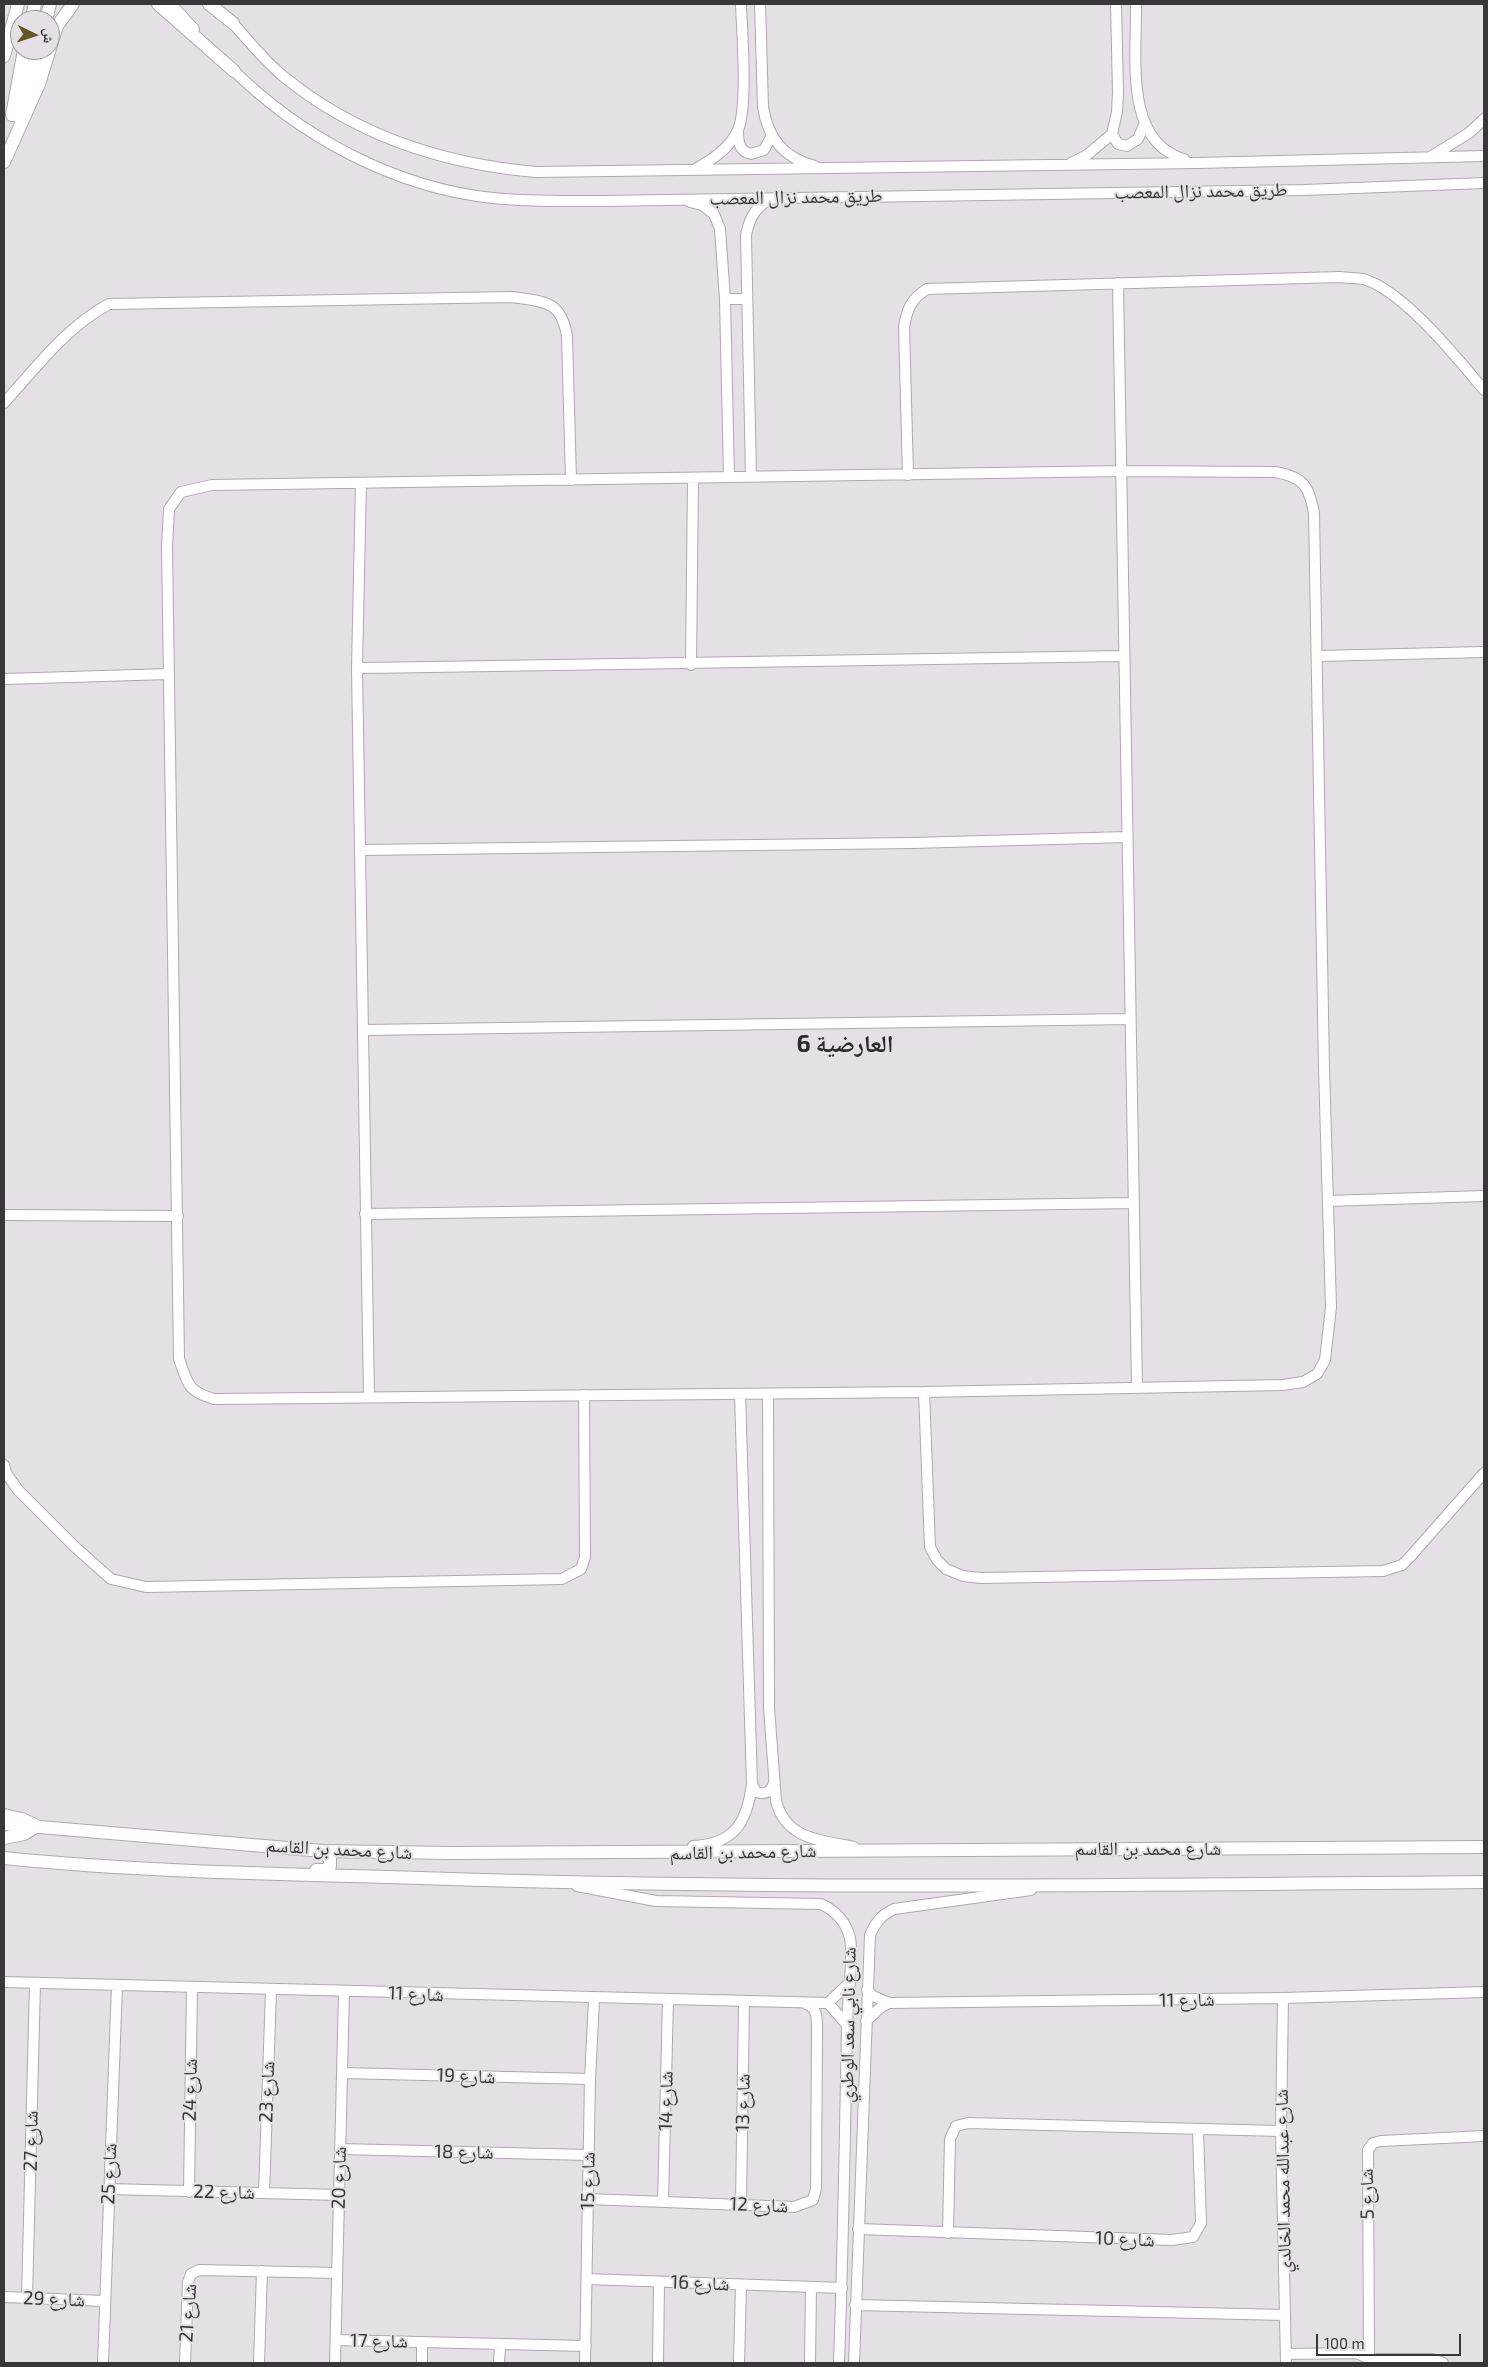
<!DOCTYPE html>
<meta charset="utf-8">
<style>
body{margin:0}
#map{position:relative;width:1488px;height:2367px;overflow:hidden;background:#e4e0e5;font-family:"Exo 2","Noto Naskh Arabic",sans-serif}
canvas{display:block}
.frame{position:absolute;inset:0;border:5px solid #393739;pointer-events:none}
.north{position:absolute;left:10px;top:10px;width:50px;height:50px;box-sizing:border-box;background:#e4e0e5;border:1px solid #a09ca0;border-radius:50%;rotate:94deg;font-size:14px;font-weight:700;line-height:20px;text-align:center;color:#393739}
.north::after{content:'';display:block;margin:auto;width:18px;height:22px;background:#655724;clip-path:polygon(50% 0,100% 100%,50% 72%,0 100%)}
.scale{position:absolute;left:1316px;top:2334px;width:145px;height:22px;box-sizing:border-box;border:2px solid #393739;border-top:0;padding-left:6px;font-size:15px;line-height:18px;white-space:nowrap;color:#393739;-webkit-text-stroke:4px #e4e0e5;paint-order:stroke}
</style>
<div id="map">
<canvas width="1488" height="2367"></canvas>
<div class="frame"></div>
<div class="north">ش</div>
<div class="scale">100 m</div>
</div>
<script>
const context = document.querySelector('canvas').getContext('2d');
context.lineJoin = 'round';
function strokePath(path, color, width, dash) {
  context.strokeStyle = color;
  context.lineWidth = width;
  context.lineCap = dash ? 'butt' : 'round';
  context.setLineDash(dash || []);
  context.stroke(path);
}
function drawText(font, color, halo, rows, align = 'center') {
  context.font = font + ' "Exo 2","Noto Naskh Arabic",sans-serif';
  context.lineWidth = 4;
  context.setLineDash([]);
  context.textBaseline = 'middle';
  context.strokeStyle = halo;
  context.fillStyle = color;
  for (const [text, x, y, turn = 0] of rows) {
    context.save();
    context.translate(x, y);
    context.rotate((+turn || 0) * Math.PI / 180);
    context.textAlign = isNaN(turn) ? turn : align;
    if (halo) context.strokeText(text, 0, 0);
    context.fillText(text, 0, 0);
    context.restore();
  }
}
const minor = new Path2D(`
 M171,4l23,25
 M760,4l3,103c5,32 21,51 52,59
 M1136,4c1,50 -13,138 48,155
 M228,18c18,19 34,41 55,58 73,60 161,88 253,96l661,-9 287,-7
 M230,67c69,69 165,121 263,131 37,4 74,3 110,3l701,-11 180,-7
 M738,131c0,11 1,20 13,23l13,-4 7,-13
 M1112,134l6,10 9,2 11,-7 6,-14
 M1430,157l39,-24 15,-14
 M1071,163l16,-8 25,-21 5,-22 1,-20 -2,-88
 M697,168c16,-9 33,-20 41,-38 10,-24 4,-97 3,-126
 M690,202l12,3 12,9 6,15 5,70 4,177
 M1118,283l19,1104
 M725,299h21
 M4,403c32,-35 62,-76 105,-99l404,-7c31,5 48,3 54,39l4,144
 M1121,471l154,1c29,5 34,14 39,41l10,555 7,239 -6,53 -8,14 -14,8 -20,3 -359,7 -710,7c-27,-8 -26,-15 -35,-40l-12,-812 2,-38 12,-17 31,-7z
 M908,475l-4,-148c3,-18 7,-28 23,-38l413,-12c8,1 16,1 23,2 40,11 94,79 121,111
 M751,476l-5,-241c3,-16 10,-31 27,-36
 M361,483l-4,185 12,729
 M1318,656l166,-4
 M691,665l2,-187
 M357,668c256,-2 512,-8 767,-12
 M4,679l165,-5
 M362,850l550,-7 215,-6
 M365,1030l765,-11
 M1328,1201l156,-5
 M365,1214l769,-11
 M4,1215l174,1
 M924,1392l6,155 7,13 9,9 17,7 18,2 402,-7 19,-6 8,-8 74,-84
 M768,1394l1,314 7,93c10,39 45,39 78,46
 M4,1465l2,8 12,17 57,57 36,32 35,8 416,-8 19,-10 4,-12 -1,-162
 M752,1784l4,8c9,3 16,0 18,-10
 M693,1846c42,-2 54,-24 59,-62l-12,-390
 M577,1886l79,15 165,3c15,7 25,18 29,34 4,20 -3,64 -3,87 -2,113 -4,226 -8,338
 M4,1982l824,21 20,-19
 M867,1990l6,6 16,7 394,-5 201,-6
 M1283,1998l-2,133 5,232
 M828,2003l19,22
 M866,2021l14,-13 9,-5
 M342,2073l248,6
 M340,2149l249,6
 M109,2189l230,6
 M189,2192l3,-204
 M264,2193l7,-203
 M588,2199l206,8 19,-7 3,-11 1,-161c0,-12 0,-21 -13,-25
 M663,2202l5,-202
 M741,2204l3,-203
 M858,2229l314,11 21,-3 8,-14 -3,-93
 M948,2233l2,-94 6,-13 12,-3 313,8
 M587,2279l255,9
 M4,2297l101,4
 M27,2298l8,-315
 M855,2305l430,10
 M336,2340l250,6
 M1286,2354l71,-1 12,6h63l11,4
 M103,2363l14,-378
 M185,2363l3,-81 3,-8 8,-4 138,3
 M259,2363l3,-92
 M335,2363l9,-371
 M422,2363v-21
 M499,2363l1,-18
 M585,2363l5,-284 4,-80
 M658,2363l1,-81
 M739,2363l2,-78
 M810,2363l1,-76
 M854,2363l16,-428c6,-13 11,-20 24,-26l137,-19
 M1369,2363l-1,-213 5,-7 8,-2 103,-5`);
const major = new Path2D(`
 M158,4l76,67
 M209,4l24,19
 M31,20l4,-16
 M46,20l4,-16
 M4,56l14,-52
 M12,115l12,-65
 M17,116l21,-66
 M4,162l35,-78 18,-58 16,-22
 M4,1815l18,4 15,7 -13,8 -20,4
 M4,1824l319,27 127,2 1034,-6
 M4,1858c138,14 277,16 416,20 355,12 709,7 1064,4
 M316,1870h9l5,-4v-7l-7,-8`);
strokePath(minor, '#ada9ae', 12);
strokePath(major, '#ada9ae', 14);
strokePath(minor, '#fff', 10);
strokePath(major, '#fff', 12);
drawText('19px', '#393739', '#e4e0e5', [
 ["طريق محمد نزال المعصب",1201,191,-1],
 ["طريق محمد نزال المعصب",796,197,-1],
 ["شارع محمد بن القاسم",339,1849,3],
 ["شارع محمد بن القاسم",1148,1849],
 ["شارع محمد بن القاسم",743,1852,-1],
 ["شارع 11",416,1994,2],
 ["شارع 11",1187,2000,-1],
 ["شارع نابي سعد الوطري",848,2025,-89],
 ["شارع 19",466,2076,2],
 ["شارع 24",190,2090,-89],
 ["شارع 23",267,2092,-88],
 ["شارع 14",666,2101,-89],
 ["شارع 13",743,2103,-89],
 ["شارع 27",31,2141,-89],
 ["شارع 18",464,2152,1],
 ["شارع 25",109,2174,-88],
 ["شارع 20",339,2178,-89],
 ["شارع 15",588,2181,-89],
 ["شارع عبدالله محمد الخالدي",1283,2181,-91],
 ["شارع 22",224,2192,1],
 ["شارع 5",1367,2194,-91],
 ["شارع 12",759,2205,2],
 ["شارع 10",1125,2239,2],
 ["شارع 16",700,2283,2],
 ["شارع 29",54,2299,2],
 ["شارع 21",188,2313,-86],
 ["شارع 17",379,2341,1]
]);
drawText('bold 24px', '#2d2a2e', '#e4e0e5', [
 ["العارضية 6",845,1044]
]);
</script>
